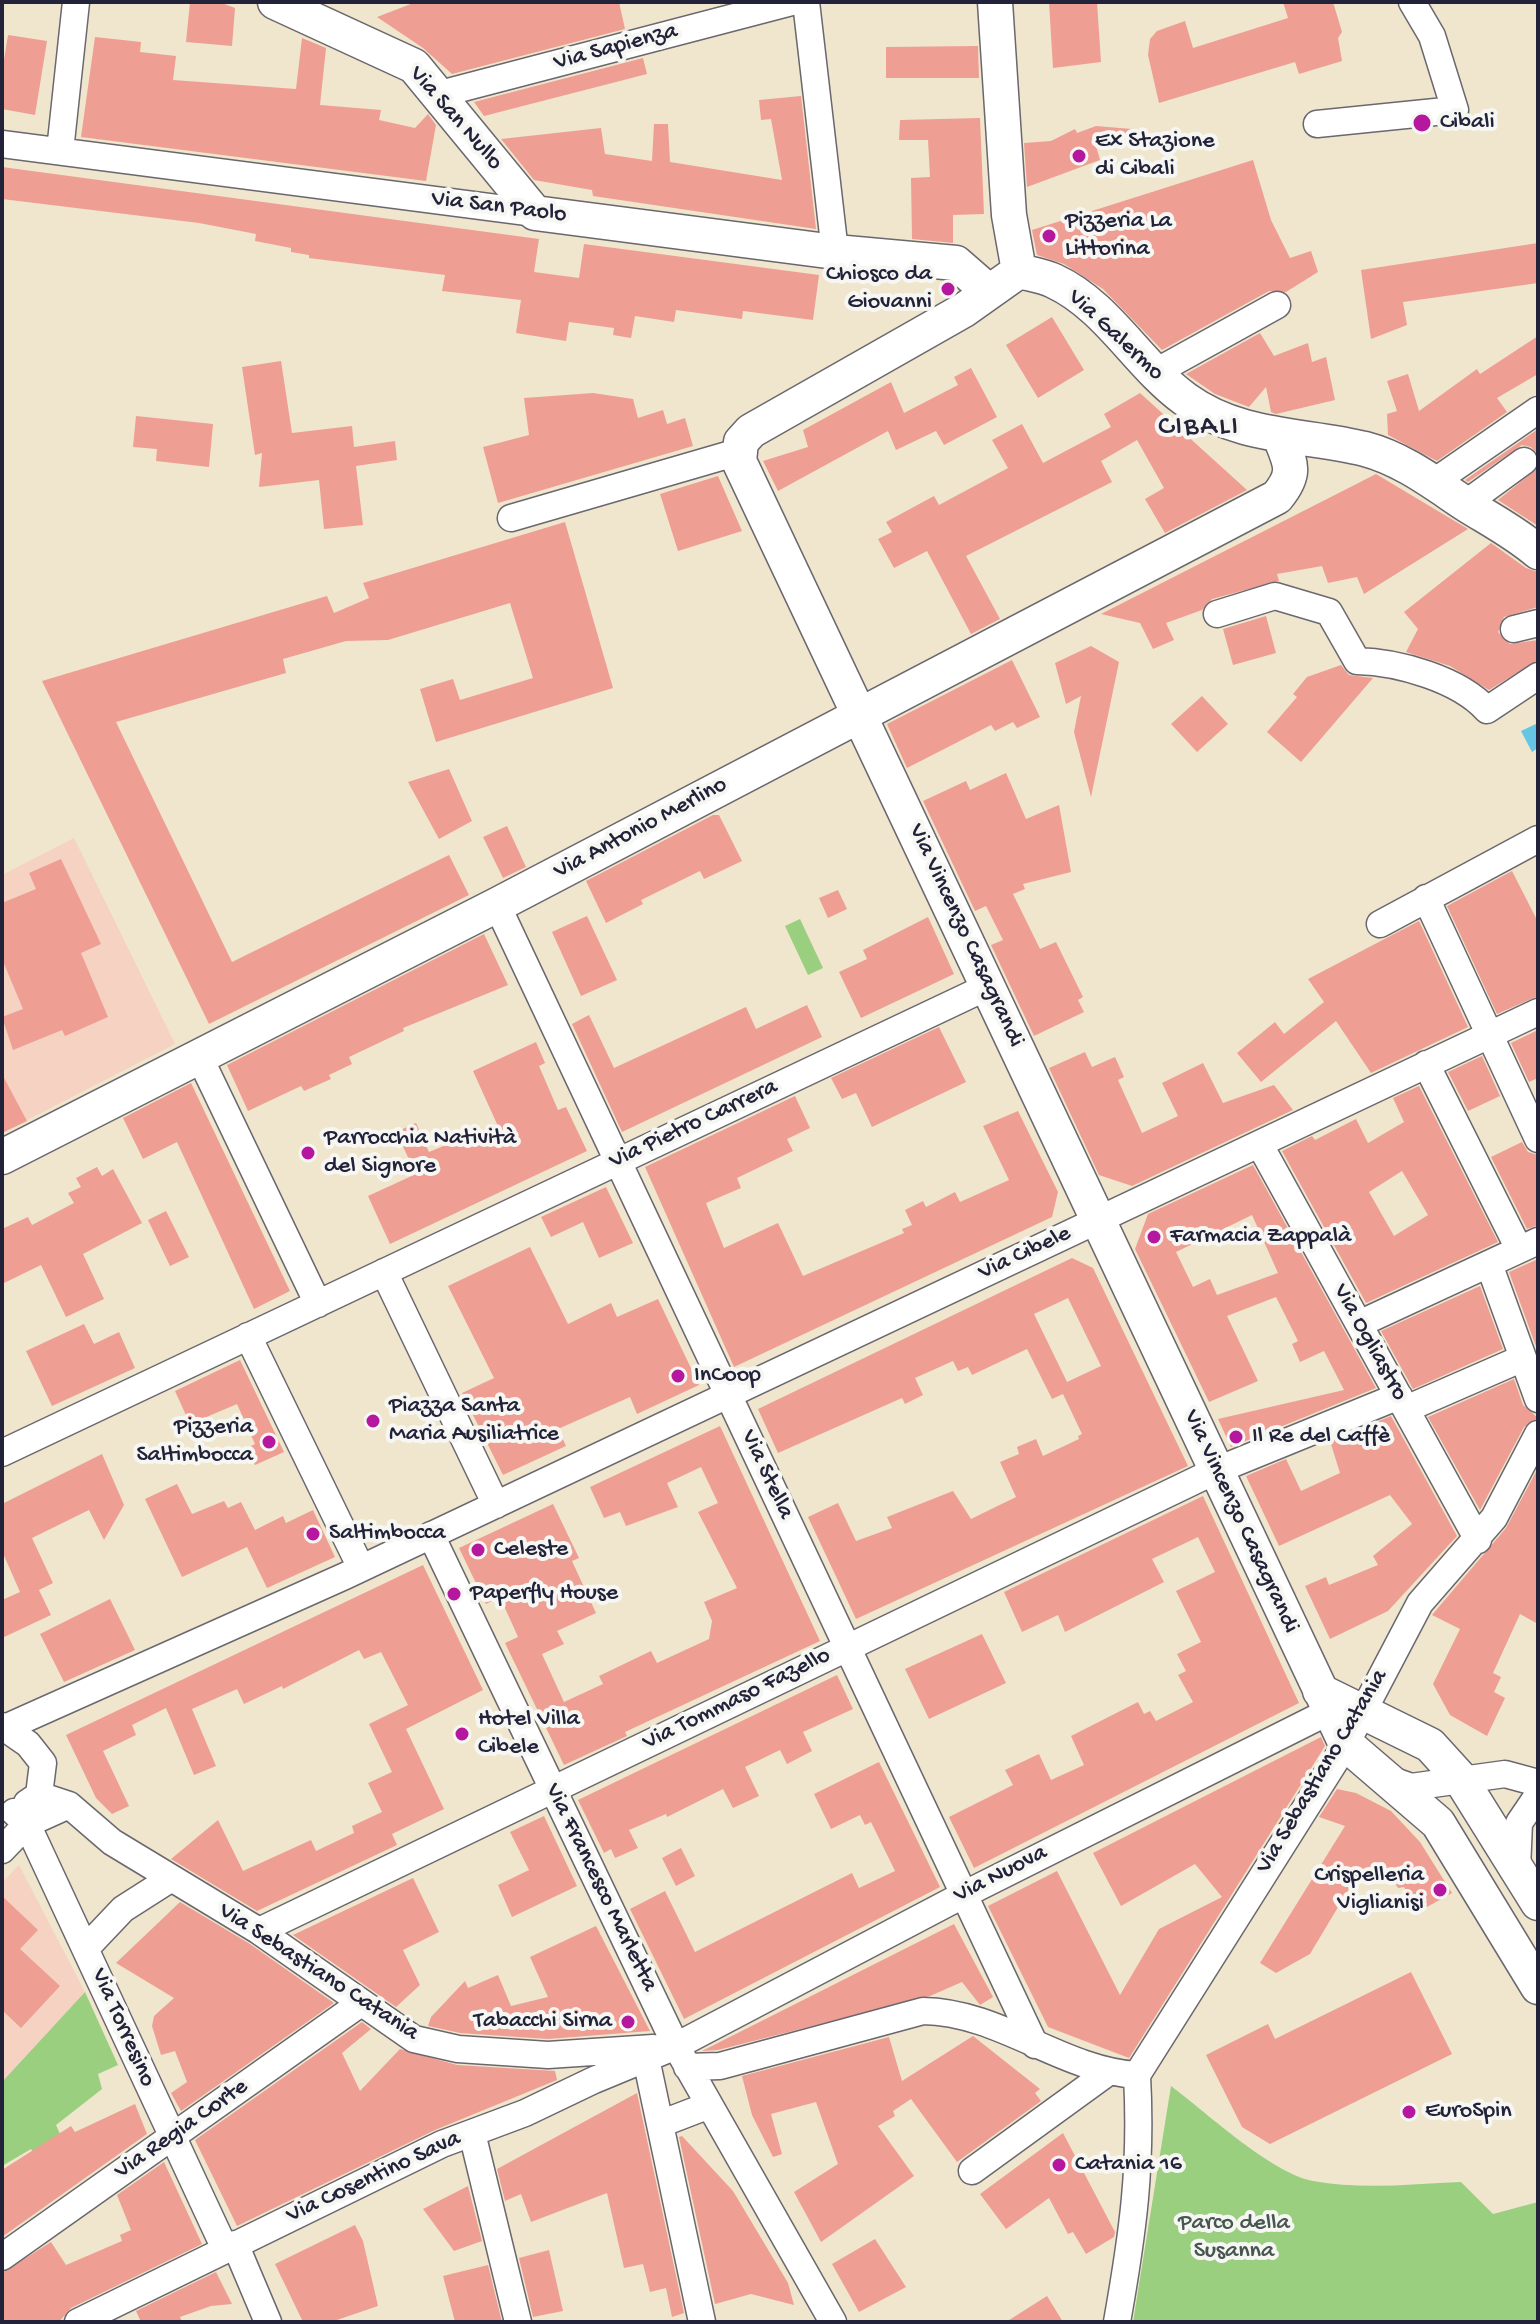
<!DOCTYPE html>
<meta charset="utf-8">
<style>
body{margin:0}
#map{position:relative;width:1540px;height:2324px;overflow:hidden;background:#efe6cd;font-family:"Gochi Hand",sans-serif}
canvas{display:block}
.frame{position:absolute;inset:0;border:4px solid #22223b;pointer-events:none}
</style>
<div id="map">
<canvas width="1540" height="2324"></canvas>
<div class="frame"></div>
</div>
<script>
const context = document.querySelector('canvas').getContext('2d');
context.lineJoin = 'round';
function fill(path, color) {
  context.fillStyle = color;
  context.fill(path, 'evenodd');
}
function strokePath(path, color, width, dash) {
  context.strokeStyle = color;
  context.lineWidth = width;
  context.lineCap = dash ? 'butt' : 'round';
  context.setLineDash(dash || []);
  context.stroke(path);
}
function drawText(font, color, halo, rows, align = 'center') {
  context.font = font + ' "Gochi Hand",sans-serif';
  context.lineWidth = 8;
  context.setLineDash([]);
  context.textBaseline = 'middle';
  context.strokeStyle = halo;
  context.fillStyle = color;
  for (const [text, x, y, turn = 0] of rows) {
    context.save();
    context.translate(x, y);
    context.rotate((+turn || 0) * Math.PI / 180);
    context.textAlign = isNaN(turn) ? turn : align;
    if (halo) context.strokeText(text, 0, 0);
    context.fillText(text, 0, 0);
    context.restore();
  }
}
fill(new Path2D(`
 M74,838l101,206 -173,89v-258z
 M19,1865l66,127 -83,90v-199z`), '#f5d2c2');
fill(new Path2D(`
 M800,919l23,49 -15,7 -23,-49z
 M85,1992l33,73 -20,9 4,15 -46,36 4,9 -15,35 -14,-20 -29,17v-84z
 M1171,2086c36,27 100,87 142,95 48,9 100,3 148,1l32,32 45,-12v120h-405z`), '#9acf80');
fill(new Path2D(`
 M1538,723v25l-6,4 -11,-21z`), '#65c6e3');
fill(new Path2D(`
 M190,2h29l16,6 -3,38 -46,-4z
 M416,2h203l6,27 -173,45 -29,-26 -46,-31z
 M1049,2h48l4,60 -48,6z
 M1283,2h50l9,30 -4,6 4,23 -43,13 -4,-12 -136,41 -11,-48 2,-16 7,-8 28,-10 8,27 95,-30z
 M8,35l39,6 -12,74 -33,-6v-37z
 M95,37l46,5 -1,10 36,4 -3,24 123,9 6,-51 24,10 -6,57 61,5 -2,10 36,8 13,-14 8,11 -10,56 -345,-44z
 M978,46l1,32h-93v-31z
 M643,58l4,16 -163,42 -10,-14z
 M801,96l15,133 -223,-33 -1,-6 -58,-10 -33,-41 100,-11 4,26 47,7 2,-37h14l2,38 112,18 -11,-61 -10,1 -2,-20z
 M980,118l4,96 -31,1v28l-41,-4 -1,-61 19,-1 -2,-37h-29l1,-20z
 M1096,126l48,4 -48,16 4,14 -73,27 -3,-44 27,-2 24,-12 2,4z
 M1253,160l18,60 19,38 21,-7 7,21 -32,20 -17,-1 -107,59 -59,-61 -39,-25 -27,-9 -5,-25z
 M2,167l537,72 -5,33 45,6 5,-34 235,31 -6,45 -70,-9 -1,8 -66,-9 -2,12 -39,-6 -4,22 -18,-3 1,-7 -45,-6 -3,19 -50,-8 5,-33 -79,-9 3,-16 -136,-17v-3l-18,-3v-4l-36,-7 1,-7 -57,-11 -197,-24z
 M1538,243v40l-135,19 4,23 -36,14 -10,-69z
 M1052,317l32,53 -46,28 -32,-53z
 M1260,333l14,23 34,-13 4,19 14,-5 9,43 -59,14 -5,-2 -5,-25 -17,20 -34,-13 -29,-20z
 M1538,336v38l-41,24 10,14 -70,49 -49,-26 -1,-21 10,-3 -10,-30 21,-7 11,37 58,-42 3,5z
 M281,361l11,72 60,-7 2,21 41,-6 2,19 -41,6 7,59 -39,4 -5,-49 -60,7 3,-34 -7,2 -13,-88z
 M971,368l26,49 -53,28 -8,-14 -40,19 -8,-19 -110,60 -15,-30 45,-14 -5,-17 88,-48 13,31 54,-28 -4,-8z
 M593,393l40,6 5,19 25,-8 4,14 18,-6 8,28 -195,57 -15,-56 46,-12 -5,-37z
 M1140,393l107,97 -82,43 -20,-34 19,-11 -27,-48 -36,21 11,21 -146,74 34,63 -29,15 -44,-83 -33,17 -16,-29 14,-7 -6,-10 48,-26 5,9 69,-37 -16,-28 30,-16 21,39 68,-36 -7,-13z
 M136,416l77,8 -4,43 -53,-6 1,-12 -24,-2z
 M1538,429v25l-7,-7 -9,-2 -54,37 -3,-2z
 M1538,468v58l-40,-26z
 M1376,474l92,55 -104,65 -7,-17 -29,6 -6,-17 -45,8 2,7 -67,18 -10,11 -36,13 8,17 -21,9 -13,-26 -39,-9z
 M718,476l24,55 -64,20 -18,-57z
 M565,522l48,166 -177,54 -16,-53 33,-10 7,21 73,-22 -23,-75 -122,37 -42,1 -63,18 3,14 -170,49 116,240 217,-107 20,40 -260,129 -167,-343 285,-85 7,17 35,-15 -6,-15z
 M1491,543l35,25 12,4v35l-34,10 -6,15 12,12 28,-4v20l-49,30 -39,-24 -44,-14 12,-23 -14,-17z
 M1266,616l10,37 -43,12 -10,-36z
 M1091,646l28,16 -28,135 -17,-65 7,-36 -15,8 -11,-41z
 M1012,660l28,57 -23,11 -4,-6 -18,9 -4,-6 -84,43 -20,-44z
 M1341,665l8,10 24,3 -72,84 -34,-30 30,-35 -4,-3 14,-17z
 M1202,696l26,28 -31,28 -26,-28z
 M449,769l23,52 -33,18 -31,-57z
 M1006,773l20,46 33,-14 12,67 -48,12 2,5 -12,5 27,55 16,-7 27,55 -5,3 6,12 -50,24 -43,-91 12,-5 -17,-34 -11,5 -52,-110 43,-20 4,9z
 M713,815h6l23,46 -38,18 -4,-8 -59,29 2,4 -37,19 -20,-42z
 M507,826l19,41 -23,11 -20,-41z
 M61,859l40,85 -20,9 27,64 -43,19 -3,-6 -49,20 -11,-33 21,-8 -21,-50v-56l34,-14 -7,-16z
 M1512,871l26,51v74l-41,18 -50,-108z
 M838,890l9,19 -19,9 -9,-20z
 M587,916l30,64 -36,16 -29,-64z
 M928,917l26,57 -93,44 -22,-46 28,-13 -4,-9z
 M1419,921l49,106 -97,46 -35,-52 -75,61 -24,-29 38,-31 9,12 40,-32 -16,-23z
 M484,934l24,51 -105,43 1,3 -55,26 3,7 -23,11 2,4 -27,12 -3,-5 -53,25 -21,-46z
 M807,1005l15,32 -200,95 -50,-108 17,-9 25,53 132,-61 10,22z
 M939,1027l27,55 -94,45 -16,-34 -14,6 -11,-21z
 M1538,1030v48l-9,4 -18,-39z
 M536,1042l9,21 -6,3 19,44 8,-3 21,44 -197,93 -22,-48 48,-22 -20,-42 20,-9 13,29 68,-28 -24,-53z
 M1085,1052l7,15 23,-10 9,20 -6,3 24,53 36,-17 -16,-33 41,-20 20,40 51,-18 19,25 -161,76 -33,-11 -50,-107z
 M1482,1056l18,40 -32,15 -20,-39z
 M2,1074l25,47 -25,12z
 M191,1083l99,208 -36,18 -77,-167 -34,17 -20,-41z
 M1419,1086l79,156 -132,61 -84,-152 30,-15 3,4 41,-21 12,24 36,-21 -11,-24zM1402,1171l26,44 -34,21 -25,-44z
 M795,1096l15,32 -23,11 6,12 -56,27 4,10 -35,15 18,45 54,-25 25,53 101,-43 -2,-4 10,-4 -7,-15 18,-9 3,6 29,-15 5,10 49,-22 -26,-54 35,-15 40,81 -6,25 -318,150 -89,-200z
 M1522,1142l6,10 10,3v70l-11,4 -36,-72z
 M1253,1165l123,223 -145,59 -13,-28 126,-29 -20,-39 -24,11 -8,-18 6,-3 -22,-44 -49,19 31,65 -49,21 -74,-153 13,-35zM1252,1215l26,58 -61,22 -7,-16 -17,8 -17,-35z
 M97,1167l5,9 11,-7 29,54 -59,31 21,45 -38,18 -25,-52 -39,19v-55l26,-12 4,8 42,-22 -6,-10 13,-6 -5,-9z
 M606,1187l27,56 -34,15 -16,-36 -32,15 -10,-20z
 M166,1211l23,46 -19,9 -22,-46z
 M530,1247l38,77 43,-21 6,14 41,-18 41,86 -62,29 -7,-17 -72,32 8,17 -63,29 -41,-82 32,-15 -46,-92z
 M1072,1258l21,10 95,198 -332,153 -48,-102 30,-14 18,38 36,-13 -5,-11 66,-26 18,28 45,-22 -16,-35 19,-8 -2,-7 19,-8 7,17 36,-17 -1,-3 4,-2 -19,-40 -11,5 -25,-50 -55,26 -4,-8 -10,4 -5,-10 -38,17 8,17 -18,9 -3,-6 -124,55 -20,-44zM1068,1298l33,68 -34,16 -33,-68z
 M1538,1259v93l-29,-80z
 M1480,1286l23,63 -90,40 -32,-58z
 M84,1324l10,20 25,-12 16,36 -83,38 -26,-55z
 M240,1360l44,92 -29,13 -8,-17 8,-4 -18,-40 -47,20 -15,-33z
 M1514,1379l9,26 15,13 -14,9 -44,83 -52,-93z
 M1391,1416l66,120 -69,75 -58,28 -25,-53 21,-9 3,8 49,-20 -5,-9 39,-32 -22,-29 -111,51 -33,-70 40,-17 15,32 39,-18 -10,-32z
 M720,1426l100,215 -195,91 2,4 -63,29 -59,-122 13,-6 -18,-40 -14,7 -27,-56 94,-44 26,54 -7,3 24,52 -39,18 7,13 -22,10 22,48 39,-18 -4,-8 52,-25 6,12 52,-24 3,-18 -8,-19 33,-14 -39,-76 20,-9 -17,-36 -34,16 11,24 -52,19 -6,-14 -16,6 -14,-31z
 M102,1454l22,51 -20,35 -15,-30 -57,28 21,45 -14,7 12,25 -49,23v-38l18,-8 -18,-41v-47z
 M1538,1468v156l-18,-10 -27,59 8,4 -7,15 11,6 -18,38 -37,-21 -17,-31 27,-55 -28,-14 74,-87z
 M177,1484l15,30 32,-13 4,7 13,-6 14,28 28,-14 3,7 27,-13 22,47 -68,31 -20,-41 -65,30 -37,-78z
 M1203,1496l96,207 -325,165 -25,-51 64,-32 -8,-15 34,-16 12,26 33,-15 -13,-29 67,-34 6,12 6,-3 6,10 37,-19 -15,-27 8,-4 -9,-17 24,-12 -25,-51 39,-19 -17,-35 -46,22 12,23 -99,50 -7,-17 -36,17 -18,-40z
 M423,1565l60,125 -77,39 38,80 -52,25 5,11 -140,66 -86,-52 47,-39 25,51 68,-31 5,11 38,-18 -2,-7 30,-14 -14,-29 24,-11 -23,-48 39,-19 -27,-53 -17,7 -5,-9 -76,39 -1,-3 -38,18 -7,-15 -45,20 24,57 -22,9 -28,-67 -34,17 4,10 -33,16 26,55 -17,8 -16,-16 -30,-63z
 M110,1599l25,51 -71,32 -24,-48z
 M982,1634l24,49 -77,36 -24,-50z
 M837,1675l16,34 -50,23 9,19 -25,13 -7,-14 -35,17 14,29 -26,12 -10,-19 -56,28 -1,-3 -37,16 9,18 -23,10 -4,-9 -7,4 -26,-53z
 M1321,1737l4,9 -196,312 -81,-31 -60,-121 69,-35 63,124 39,-66 63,-32 -27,-33 -74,42 -28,-53z
 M879,1762l61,125 -256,132 -54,-110 35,-18 30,61 157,-79 7,15 36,-17 -24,-49 -6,3 -5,-10 -29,14 -17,-35z
 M1337,1789l19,4 35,18 29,31 32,51 -34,19 -14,-25 -6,1 -15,-26 -27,15 -46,77 -34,19 -16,-10 85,-137 -26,-9z
 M544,1816l33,70 -65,31 -14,-32 31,-15 -19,-38z
 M681,1848l14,28 -19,10 -14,-28z
 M413,1878l26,54 -36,18 17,35 -24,22 -103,-72z
 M2,1896l36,34 -18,19 40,37 -39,42 -19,-18z
 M180,1902l70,42 84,59 -153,108 -10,-18 16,-11 -12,-31 -14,4 -9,-29 2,-10 20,-18 -58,-35z
 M954,1924l39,73 -13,8 -18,-23 -32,14 -212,54 -16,1z
 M596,1926l54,105 -102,8 -88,-6 -32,-7 3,-9 34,-36 3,7 30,-13 13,31 37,-9 -18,-40z
 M1411,1972l41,82 -182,90 -28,-17 -36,-72 62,-31 7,15z
 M362,2022l9,7 -29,24 18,38 40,-42 57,16 98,6 2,9 -122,50 -198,96 -42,-86z
 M973,2036l67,53 -5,4 6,8 -84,61 -46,-63 -18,12 2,5 -17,10 36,50 -93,66 -27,-50 44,-28 -22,-62 -45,12 11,40 -9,3 -21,-42 -10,-39 147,-39 13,44z
 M637,2093l47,220 -12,4 -6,-29 -16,4 -7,-28 -19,4 -17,-75 -76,29 -10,-28 -16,7 -8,-32z
 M135,2104l12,30 -145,103v-67l69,-44 4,6z
 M1063,2133l52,99 -1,5 -28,17 -13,-22 -5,2 -19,-36 -43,31 -26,-35z
 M682,2136l51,55 55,92 6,22 -43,-11 -36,10 -36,-167z
 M164,2162l38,82 -131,64 -12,14h-57v-49l49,-31 15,23 56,-24 -2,-6 11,-5 -14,-35z
 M468,2186l14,55 -28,10 -31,-42z
 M355,2225l8,16 15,65 -47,16h-28l-28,-58z
 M875,2239l31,48 -47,25 -27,-48z
 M549,2250l14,61 -30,6 -14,-59z
 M488,2265l14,57h-47l-12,-46z
 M216,2272l16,32 -21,2 -31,11 2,5h-41l-5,-11z
 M1047,2296l16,26h-57z`), '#ef9e94');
const minor = new Path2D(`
 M806,2l29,250
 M440,94l352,-92
 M1317,124l138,-14 -23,-74 -20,-34
 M2,144l533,69
 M60,151l16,-149
 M1154,373l123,-68
 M1434,482l104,-72
 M1465,504l59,-43
 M511,518l227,-66
 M1217,614l58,-18 54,16 28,49c41,1 102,18 130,49l51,-34
 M1514,629l24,-6
 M1426,898l112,241
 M497,905l538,1140
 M1380,924l158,-85
 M199,1056l119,248
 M1426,1064l93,185
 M1260,1145l218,395
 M1489,1264l49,135
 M384,1272l112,233
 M1359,1324l179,-83
 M248,1336l113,232
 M1406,1409l117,-51
 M2,1453l987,-467
 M431,1535l245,511 157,276
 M2,1726l26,18 15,19 -4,32 -12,8
 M5,1728l340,-152 1193,-564
 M1386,1778l25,9 94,-13 33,9
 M39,1795l30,10 43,37 147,89 155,108 44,10 90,6 105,-7
 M14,1812l13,12 198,425
 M2,1850l25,-26 42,-19
 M1517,1869l2,-46 19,-28
 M259,1931l956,-460 184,-75
 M86,1948l37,-39 47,-30
 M644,2049l58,273
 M687,2067l33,-1 203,-55c77,1 138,59 214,64
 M1137,2075l209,-331 74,-141 74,-85 44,-84
 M660,2124l47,-18
 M472,2133l46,189
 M972,2171l135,-98
 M235,2244l33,78
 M2,2257l359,-254
 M78,2322l364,-178 83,-31 69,-33 82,-34 289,-152 365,-183
 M1117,2322c16,-90 25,-155 20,-247`);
const major = new Path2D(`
 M275,2l139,64 121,147 300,39 121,11 31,27
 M995,2l14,213 10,56
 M1019,271l-55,39 -213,121 -10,11 -2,19 607,1283 92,79 100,164
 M1019,271c11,3 25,5 35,10 54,25 84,84 131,118 55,40 119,35 180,50 38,10 70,35 102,56 24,15 49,28 71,47
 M2,1157l495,-252 780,-408c20,-24 14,-33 3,-60
 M1320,1691l110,54 30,33 78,125`);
strokePath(minor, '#6a676e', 29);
strokePath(major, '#6a676e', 37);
strokePath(minor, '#fff', 26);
strokePath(major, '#fff', 34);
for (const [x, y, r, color] of [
 [1422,123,10,"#b5179e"],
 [1079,156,8,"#b5179e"],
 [1049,236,8,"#b5179e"],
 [948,289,8,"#b5179e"],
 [308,1153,8,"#b5179e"],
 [1154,1237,8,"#b5179e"],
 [678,1376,8,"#b5179e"],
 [373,1421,8,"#b5179e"],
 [1236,1437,8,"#b5179e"],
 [269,1442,8,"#b5179e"],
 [313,1534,8,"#b5179e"],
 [478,1550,8,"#b5179e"],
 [454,1594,8,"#b5179e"],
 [462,1734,8,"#b5179e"],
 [1440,1890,8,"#b5179e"],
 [628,2022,8,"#b5179e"],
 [1409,2112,8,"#b5179e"],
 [1059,2165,8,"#b5179e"]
]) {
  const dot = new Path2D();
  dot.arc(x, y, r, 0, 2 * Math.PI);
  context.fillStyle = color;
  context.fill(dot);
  strokePath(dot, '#f6f6f2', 3);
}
drawText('24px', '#22223b', '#f6f6f2', [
 ["Via Sapienza",616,48,-15],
 ["Via San Nullo",455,119,49],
 ["Via San Paolo",499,208,7],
 ["Via Galermo",1115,336,43],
 ["Via Antonio Merlino",641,829,-28],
 ["Via Vincenzo Casagrandi",965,936,65],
 ["Via Pietro Carrera",694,1125,-25],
 ["Via Cibele",1025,1254,-25],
 ["Via Ogliastro",1369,1343,61],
 ["Via Stella",766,1475,65],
 ["Via Vincenzo Casagrandi",1240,1522,65],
 ["Via Tommaso Fazello",737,1700,-26],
 ["Via Sebastiano Catania",1323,1772,-59],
 ["Via Nuova",1001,1875,-27],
 ["Via Francesco Marletta",600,1888,64],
 ["Via Sebastiano Catania",318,1973,33],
 ["Via Torresino",122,2028,66],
 ["Via Regia Corte",182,2130,-35],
 ["Via Cosentino Sava",374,2178,-25]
]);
drawText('24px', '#22223b', '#f6f6f2', [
 ["Cibali",1440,123],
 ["Ex Stazione",1095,142],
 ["di Cibali",1095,170],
 ["Pizzeria La",1065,222],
 ["Littorina",1065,250],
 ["Chiosco da",932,275,"right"],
 ["Giovanni",932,303,"right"],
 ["Parrocchia Natività",324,1139],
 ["del Signore",324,1167],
 ["Farmacia Zappalà",1170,1237],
 ["InCoop",694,1376],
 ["Piazza Santa",389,1407],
 ["Maria Ausiliatrice",389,1435],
 ["Pizzeria",253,1428,"right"],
 ["Saltimbocca",253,1456,"right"],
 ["Il Re del Caffè",1252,1437],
 ["Saltimbocca",329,1534],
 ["Celeste",494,1550],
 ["Paperfly House",470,1594],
 ["Hotel Villa",478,1720],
 ["Cibele",478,1748],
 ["Crispelleria",1424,1876,"right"],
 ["Viglianisi",1424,1904,"right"],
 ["Tabacchi Sirna",612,2022,"right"],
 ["EuroSpin",1425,2112],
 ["Catania 16",1075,2165]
], 'left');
drawText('24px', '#465650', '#f6f6f2', [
 ["Parco della",1234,2224],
 ["Susanna",1234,2252]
]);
context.letterSpacing = '2px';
drawText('28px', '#22223b', '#f6f6f2', [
 ["CIBALI",1199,429]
]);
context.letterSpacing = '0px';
</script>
